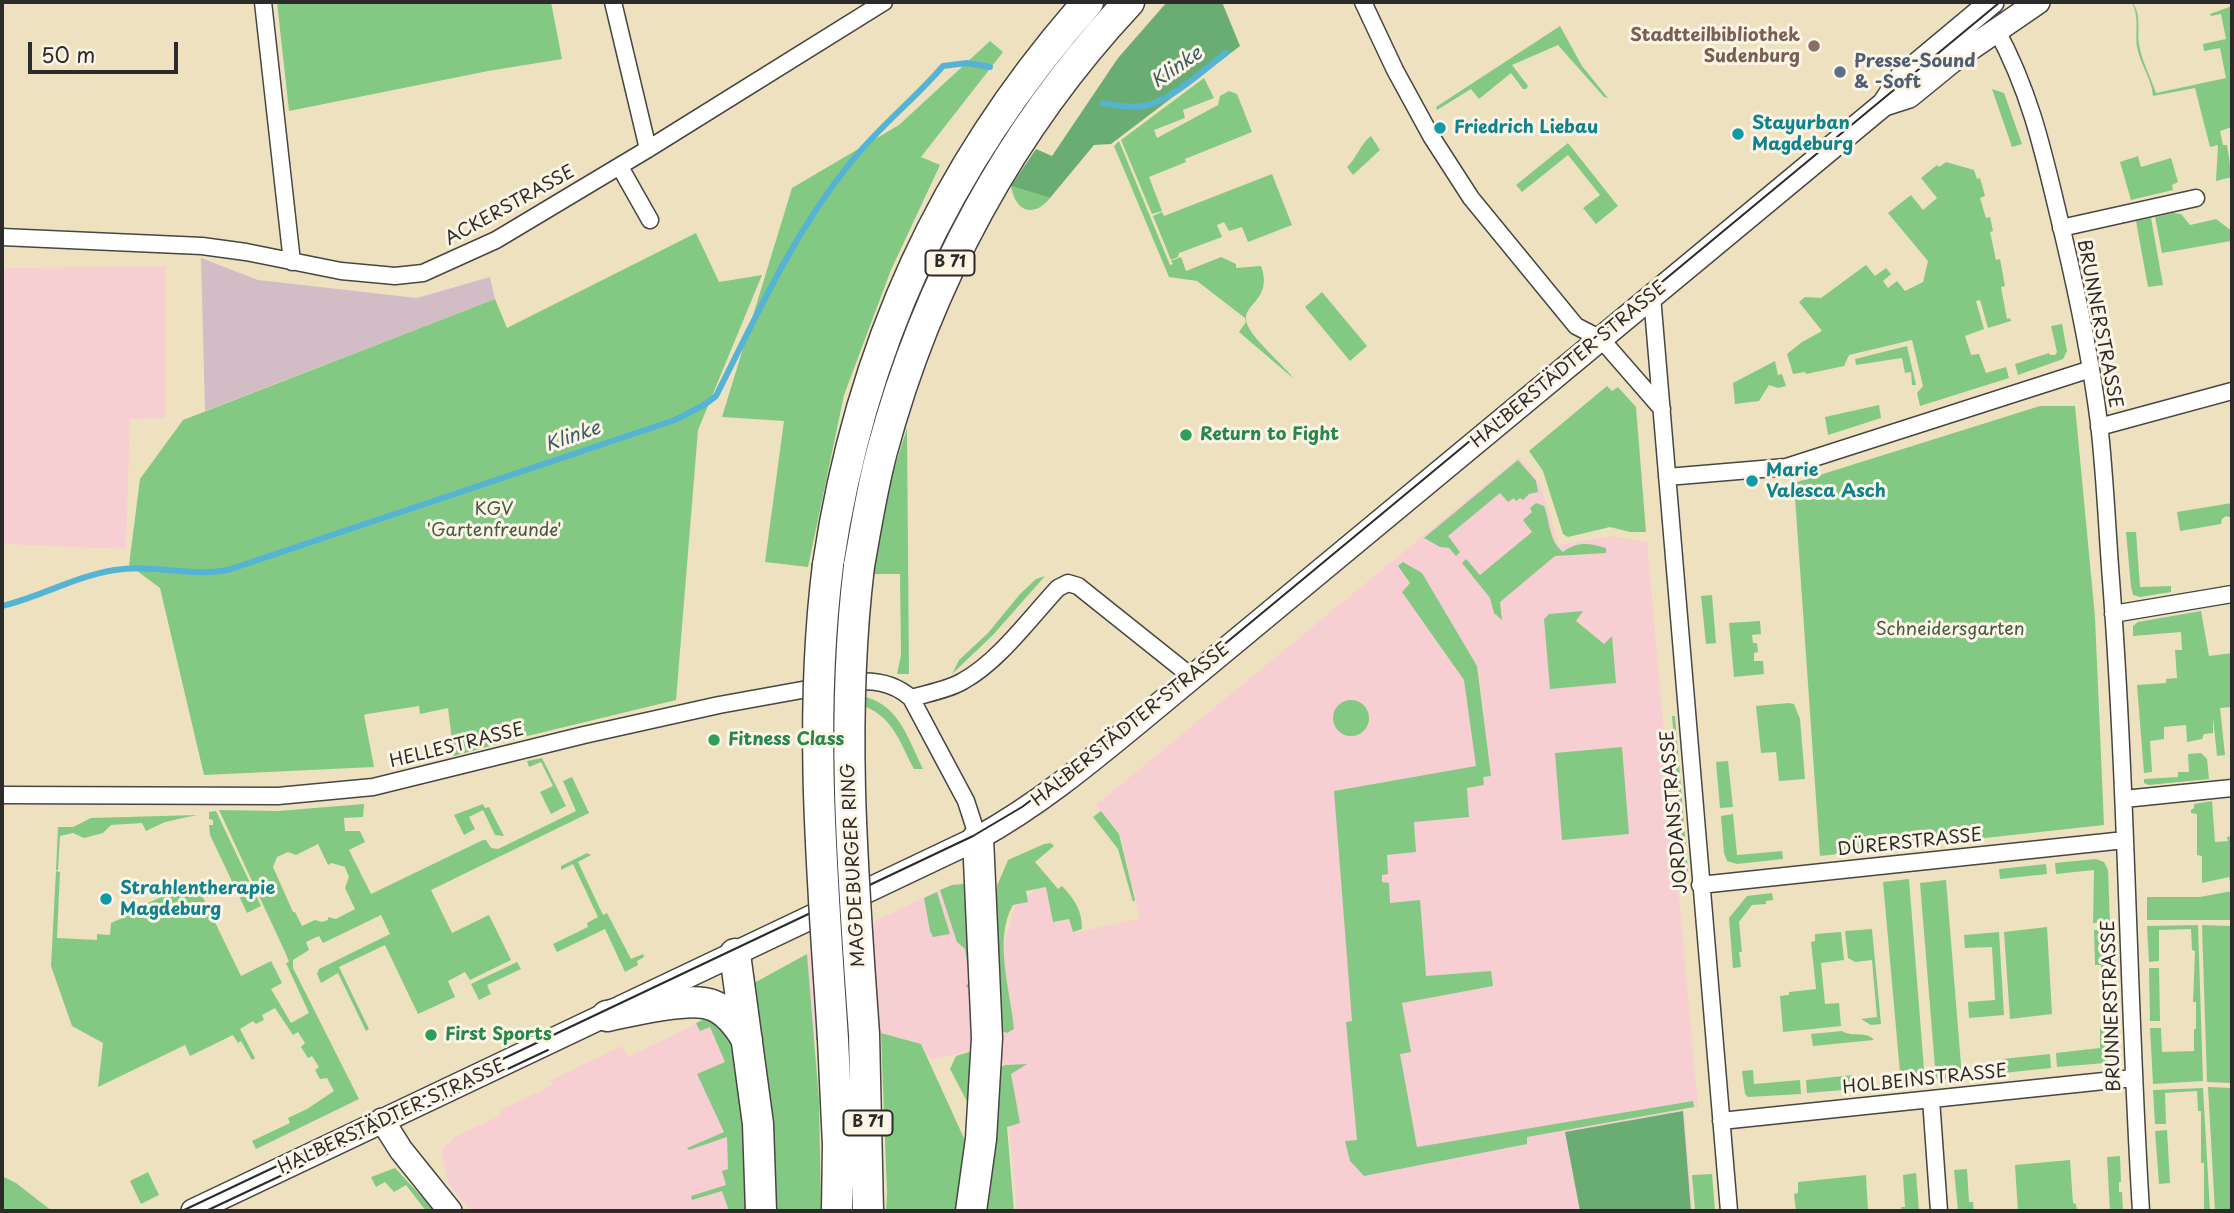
<!DOCTYPE html>
<meta charset="utf-8">
<style>
body{margin:0}
#map{position:relative;width:2234px;height:1213px;overflow:hidden;background:#eee1c0;font-family:"Playpen Sans",sans-serif}
canvas{display:block}
.frame{position:absolute;inset:0;border:4px solid #2b2b2b;pointer-events:none}
.scale{position:absolute;left:28px;top:42px;width:150px;height:32px;box-sizing:border-box;border:4px solid #2b2b2b;border-top:0;padding-left:9px;font-size:21px;line-height:24px;white-space:nowrap;color:#2b2b2b;-webkit-text-stroke:5px #fcf5e5;paint-order:stroke}
</style>
<div id="map">
<canvas width="2234" height="1213"></canvas>
<div class="frame"></div>
<div class="scale">50 m</div>
</div>
<script>
const context = document.querySelector('canvas').getContext('2d');
context.lineJoin = 'round';
function fill(path, color) {
  context.fillStyle = color;
  context.fill(path, 'evenodd');
}
function strokePath(path, color, width, dash) {
  context.strokeStyle = color;
  context.lineWidth = width;
  context.lineCap = dash ? 'butt' : 'round';
  context.setLineDash(dash || []);
  context.stroke(path);
}
function drawText(font, color, halo, rows, align = 'center') {
  context.font = font + ' "Playpen Sans",sans-serif';
  context.lineWidth = 6;
  context.setLineDash([]);
  context.textBaseline = 'middle';
  context.strokeStyle = halo;
  context.fillStyle = color;
  for (const [text, x, y, turn = 0] of rows) {
    context.save();
    context.translate(x, y);
    context.rotate((+turn || 0) * Math.PI / 180);
    context.textAlign = isNaN(turn) ? turn : align;
    if (halo) context.strokeText(text, 0, 0);
    context.fillText(text, 0, 0);
    context.restore();
  }
}
fill(new Path2D(`
 M166,266l-1,152 -35,1 -4,130 -124,-5v-276z
 M1519,457l21,26 19,62 52,-9 36,6 51,565 -14,2 9,102h-676l-8,-83 -11,-53 6,-129 11,-40 32,-25 21,26 6,26 66,-15 -20,-84 -24,-29z
 M964,883l8,21 4,145 -45,11 -10,-16 -40,-11 -68,4 -6,-83 145,-70z
 M708,1018l19,7 5,186h-261l-22,-27 -8,-32 15,-16 44,-20 1,-6 52,-25 -2,-5 71,-34 6,11z`), '#f7cfd3');
fill(new Path2D(`
 M201,258l57,22 159,18 73,-21 5,22 -290,112z`), '#d2bdc7');
fill(new Path2D(`
 M277,2h274l11,57 -74,12 -199,40z
 M2131,2c11,9 6,28 8,42 2,15 12,34 17,49l70,-15 -6,-30 -16,3 -1,-7 23,-5 -5,-25 -10,2 -1,-2 22,-8v121l-12,4 3,14h4l5,32 -16,4 2,-36 -8,2 -15,-59 -42,8c-1,-17 -13,-32 -16,-49 -2,-15 3,-32 -6,-45z
 M1560,26l22,40 26,32 -4,-1 -46,-52 -46,20 16,21 -2,3h-3l-12,-16 -32,26 -8,-10 -34,21 -1,-3z
 M990,41l13,11 -82,105 19,8 -49,105 -47,125 -36,172 -43,-5 19,-141 -62,-4 70,-229 107,-63z
 M1204,78l10,20 -31,12 2,8 -31,12 3,8 61,-33 2,-9 9,-5 8,3 15,38 -67,27 1,3 -37,15 13,34 -10,3 -31,-74z
 M1992,89l12,4 18,51 -10,3z
 M1371,136l9,14 -27,25 -6,-8c10,-9 13,-23 24,-31z
 M1119,141l51,124 3,-1 -2,-3 10,-4 5,14 35,-14 15,7v4l25,-2c12,33 -17,37 -15,54 2,16 38,45 48,59l-55,-47 7,-10 -1,-4 -48,-37 -28,-4 -55,-131z
 M1568,143l50,63 -22,18 -13,-16 17,-13 -32,-40 -46,37 -6,-7z
 M2138,156l3,11 30,-9 7,24 -6,3 1,5 -42,10 -11,-38z
 M1946,162l28,8 3,9 3,-1 5,18 -5,2 6,20 4,-1 3,14 -3,1 6,28 4,-1 5,27 -4,1 6,32 3,-1 1,3 -23,7 -8,-28 -4,1 8,28 -19,7 6,19 8,-1 7,19 20,-6 3,11 -89,28 -3,-13 6,-7 -11,-46 -63,15 -5,11 -38,8 -1,-2 -12,2 -6,-20 15,-12 20,-11 -23,-29 6,-5 16,1 45,-33 9,11 11,-8 5,6 -8,7 5,7 9,-7 8,10 18,-9 5,-21 -40,-48 23,-18 12,15 14,-12 -16,-20 16,-13 2,2z
 M1272,174l20,51 -44,17 -6,-15 -13,4 -5,-9 -7,3 5,12 -43,16 -1,4 -7,3 -18,-44 9,-4 2,4z
 M1011,186l39,12c-17,21 -35,13 -39,-12z
 M2173,213l8,1 9,11 26,-6 16,12v13l-1,-3 -69,12 -7,-36z
 M2151,218l12,67 -15,2 -12,-66z
 M696,233l23,49 43,-7 -64,155 -22,270 -161,39 -61,17 -6,-48 -28,6 -1,-8 -52,8 -3,1 10,52 -170,8 -44,-187 -31,-23 11,-86 43,-59 312,-121 12,29z
 M1322,292l45,54 -17,15 -45,-54z
 M2062,324l5,27 -4,8 -45,16 -3,-11 34,-11 1,2h5l2,-3 -6,-26z
 M1907,346l9,39h-4l-1,-13 -6,1 -3,-15 -46,7 -1,-6z
 M1775,361l3,14 4,-1 4,12 -8,2 -9,-3 -10,16 -24,3 -2,-21z
 M1607,386l5,5 6,-4 18,20 10,125h-16l-20,-5 -42,10 -5,-3 -20,-63 -14,-20z
 M1879,405l2,13 -53,17 -3,-18z
 M2040,406h35l20,211 9,208 -284,31 -26,-373z
 M907,428l2,246h-12l4,-19 -1,-81h-26l13,-82z
 M1518,460l18,21 2,11 -9,2 -6,6 -3,-2 -4,3 -2,-3 -6,4 -8,-9 -52,43 12,16 -4,4 -7,-8 -9,-1 -16,-9z
 M1536,503l8,3c6,16 5,35 19,46 14,-11 27,-9 43,-4v5l-51,3 -55,46 2,18 -8,-7 -4,-15 -28,-35 4,-4 14,16 52,-43 -9,-12 9,-8 -2,-4z
 M2232,503v15l-6,-2 -4,3 -1,5 -41,7 -3,-19z
 M2126,532h10l4,55 31,-1v6l-31,5 -7,-2 -2,-8z
 M1403,562l19,11 55,93 14,110 -8,1 1,8 -17,3 2,29 -55,5 2,30 -29,3 1,19 -6,1v7l7,1 1,20 30,-3 6,76 65,-5 2,15 -91,17 9,49 -11,2 17,93 276,-46 1,6 -167,30v7l-163,32 -14,-15 -5,-20 12,-1 -11,-118 6,-1 -18,-230 142,-25 -12,-86 -62,-88 8,-9 -12,-17z
 M1045,576l-52,59 -41,39 7,-14 29,-27 32,-39 16,-15z
 M1712,595l4,48 -10,1 -5,-48z
 M1583,611l-7,10 28,23 8,-8 4,47 -66,6 -6,-70 5,-5z
 M2201,611l8,45 23,-3v57v-3l-12,1 5,47 -8,1 -4,-39v16l-9,1 -2,5 -15,3 -1,-17 -22,2v12l-14,2 2,31 -8,1 -7,-88 29,-2v-4l11,-1 -2,-28h7l-1,-18 -48,4v-10l5,-4z
 M1760,621l1,13 -9,1 1,8h4l1,9 -4,1v8h9l1,13 -30,3 -5,-54z
 M866,697c34,10 42,42 57,72h-9c-15,-28 -21,-53 -53,-64z
 M1333 718a18 18 0 1 1 36 0a18 18 0 1 1-36 0Z
 M1789,703l5,1 6,15 5,60 -26,2 -3,-29 -15,1 -5,-47z
 M1672,716h3l13,156h-3z
 M1622,747l7,87 -67,6 -7,-87z
 M2201,753l6,6 2,20 -60,6 -5,-2v-4l34,-2v-5h11l-1,-18z
 M542,758l24,48 -15,8 -11,-22 13,-6 -12,-24 -12,5 -2,-6z
 M1728,761l5,46 -13,1 -4,-46z
 M572,777l17,36 -158,77 21,43 37,-18 22,45 -41,20 -5,-8 -17,9 7,16 -37,17 -33,-69 -46,22 30,62 -3,2 -28,-58 -17,10 -4,-9 2,-5 71,-35 -9,-19 -58,28 -4,-7 -13,6 3,8 -16,10v8l66,131 -103,50 -4,-8 38,-18 -2,-5 19,-9 27,-18 -7,-13 -7,1 -5,-9 4,-3 -7,-11 -4,2 -7,-11 4,-4 -7,-11 -5,3 -18,-27 -13,7 2,5 -8,4 -3,-3 -13,8 15,29 -3,2 -11,-19 -3,2 -5,-8 -43,21 -5,-11 -87,42 5,-44 -31,-17 -21,-60 5,-95 4,1 -3,66 40,2v-6l13,1 1,-12 20,-9 2,-5 63,-26 45,93 30,-15 11,22 -11,6 20,34 18,-10 -23,-50 3,-1 -3,-8 -67,-144 59,1 86,-7 -1,13 -19,1 1,13h15l5,11 -16,8 22,44 112,-54h3l5,8 7,1 78,-38 -13,-30zM318,844l10,21 4,-2 13,4 4,10 -4,11 10,21 -19,10 -8,-2v3l-6,2 -7,-2 -13,6 -7,-14h-2l-20,-45 4,-10 11,-5 8,3z
 M2212,801l3,41 13,-1 -1,-4 5,-1v84h-85v-23h53l32,-6 -3,-14 -27,6v-27l-5,-1v-41l-6,-1v-3l3,-2v-4z
 M483,804l2,4 4,-1 15,29 -9,-1 -12,-25 -14,7 6,12 -11,6 -10,-20z
 M216,811l45,95 -14,7 -37,-78 -1,-10h4v-5l-4,-1v-7z
 M1101,811l18,23 16,66 -2,2 -15,-53 -25,-32z
 M1733,814l4,41 45,-4 1,8 -46,5 -10,-3 -3,-8 -3,-37z
 M197,815l-32,7 -19,9 -4,-8 -31,2 -8,8 -19,5 -11,-5 -13,3 -2,34h-2l2,-43h15l18,-9z
 M1051,843l3,3 -19,16 23,27 4,-3c13,14 20,24 20,43l-9,3 -4,-13 -16,3 -7,-35 -20,4 2,11 -15,3c-20,34 -2,87 1,124l-7,4 -5,-2 -6,-126 1,-19 11,-26 36,-16z
 M587,853l4,2 -13,7 25,53 4,-2 24,46 12,-5 1,3 -7,4 1,4 -13,7 -20,-43 -48,23 -4,-8 35,-17 -1,-4 11,-6 -25,-53 -12,6v-4z
 M2096,859l8,3 4,8 2,53h-17l1,-53 -38,4 -1,-11z
 M2046,864l1,10 -47,5 -1,-10z
 M1909,879l16,203 -24,2 -18,-202z
 M1946,880l16,197 -26,3 -16,-197z
 M964,884l7,20 5,82 -9,2 -1,-3 4,-2 -5,-34 -8,-7 -17,-52 12,-5z
 M937,892l13,42 -17,3 -3,-6 -6,-33z
 M1772,893l1,7 -7,1v3l-14,1 -13,17 3,30h-3l2,15 -8,1 -4,-50 18,-22z
 M2198,925l5,156 -50,3 -3,-56h11l1,24 32,-1v-22h2v-27h-3l2,-51 -3,-1 -1,-21 -32,1v31l-10,1 -2,-36z
 M2202,925l30,1v157l-25,-1z
 M2047,927l5,87 -42,5 -6,-87z
 M1872,929l9,95 -10,1 -10,-6 16,-2 -5,-57 -17,2 -7,-4 -3,-27z
 M2094,930h16l1,38h-10v-3h-6z
 M1841,932l3,28 -23,3 4,41 14,-1 2,23 -58,6 -3,-36 9,-1v-3l27,-3 -5,-47 4,-1v-7z
 M1999,932l5,83 -35,3 -1,-16 27,-2 -3,-53 -27,1 -1,-13z
 M807,954l12,146 2,111h-47l-20,-228z
 M517,962l4,7 -34,16 4,9 -12,6 -8,-16z
 M2149,968h10l1,53h-10z
 M2102,1014h10v41l-7,8 -48,4 -1,-14 44,-5v-20l2,-1z
 M711,1016l21,20 14,108 3,67h-20l-7,-20 -30,9 -1,-4 35,-11 -4,-14 6,-2 -1,-32 -38,13 -2,-2 37,-16 -27,-58 28,-12 -15,-35 -10,4 -4,-8z
 M1842,1031c11,7 23,-1 32,9l-61,6 -2,-12z
 M881,1033l40,11 47,103 -8,64h-74l1,-18z
 M975,1050l-3,61 -22,-42 6,-13z
 M2050,1054l1,14 -48,5 -1,-14z
 M1027,1064l-16,10 9,49 -13,4 7,84h-29l12,-142 8,-4z
 M1753,1070l1,14 46,-4 1,14 -53,3 -3,-3 -3,-23z
 M1854,1075l1,14 -48,4 -1,-13z
 M2208,1087l24,1v123h-17z
 M2203,1088l7,123h-6v-48h-3v-52h-3l-1,-20 -32,2 1,31h-11l-2,-34z
 M2167,1130l3,53 -11,1 -4,-53z
 M2120,1156l1,26h-2v10h3l1,19h-13l-3,-54z
 M2070,1160l3,43 3,1 1,7h-59l-3,-46z
 M395,1168l40,43h-9l-20,-26 -12,7 -9,-10 -9,5 -5,-10z
 M1967,1169l2,33h4l1,9h-16l-4,-41z
 M148,1172l11,23 -18,9 -11,-23z
 M1916,1173l3,38h-17l-1,-4h4l-2,-32z
 M1712,1174l3,37h-20l-3,-36z
 M1866,1175l2,36h-72l-2,-17 4,-1v-11z
 M2,1176l14,7 36,28h-50z`), '#83c984');
fill(new Path2D(`
 M1167,2h55l18,44 -129,98 -17,1 -44,53 -39,-12 25,-37 16,7 66,-98z
 M1683,1111l8,100h-111l-15,-79z`), '#6aad72');
strokePath(new Path2D(`
 M1103,103c12,2 25,5 39,3 27,-3 62,-37 84,-53
 M2,606c38,-9 74,-30 113,-36 38,-6 75,7 113,0l447,-150 29,-15 12,-9c40,-79 76,-160 131,-229 28,-37 66,-66 96,-101l24,-3 23,4`), '#55b4d4', 6);
const street = new Path2D(`
 M263,2l29,260
 M613,2l35,147
 M1363,2l32,68 36,66 40,62 105,128 25,13 61,70
 M1996,29c37,68 49,131 67,205 15,63 28,126 36,189 6,52 8,105 12,157 16,210 17,421 30,631
 M620,167l30,53
 M2061,228l135,-30
 M2,237l200,9 44,6 95,19 54,5 28,-3 73,-33 152,-91 236,-147
 M1652,296l77,915
 M2099,427l133,-36
 M1667,477l119,-10 305,-98
 M2113,614l119,-20
 M846,683c24,-4 46,-2 65,15l55,103 12,37
 M911,698c17,-5 37,-8 52,-17 36,-20 67,-63 95,-93l10,-5 10,3 114,91
 M2,795l276,1 95,-9 211,-52 135,-30 105,-19
 M2124,799l108,-11
 M1700,885l425,-45
 M1931,1099l8,112
 M1721,1121l412,-43`);
const secondary = new Path2D(`
 M1884,104l25,-8 43,-35 86,-59
 M382,1120l19,30 49,61
 M193,1211l785,-373c58,-32 108,-73 159,-115l747,-619 17,-26 91,-76`);
const highway = new Path2D(`
 M828,565c32,-216 115,-399 260,-563
 M859,566c7,-39 13,-78 23,-115 45,-168 129,-323 247,-449
 M735,954l23,170 3,87
 M607,1016c24,-5 83,-20 105,-11 16,6 27,21 35,35
 M864,1034l4,177
 M833,1039l5,106 -1,66
 M971,1211l10,-72 6,-101 -9,-200`);
strokePath(street, '#484641', 19);
strokePath(secondary, '#484641', 26);
strokePath(highway, '#484641', 33);
strokePath(street, '#fff', 16);
strokePath(secondary, '#fff', 23);
strokePath(highway, '#fff', 30);
strokePath(new Path2D(`
 M182,1211l791,-375 49,-29 65,-49 913,-756
 M206,1211l342,-161`), '#2b2b2b', 2);
const highwayBridge = new Path2D(`
 M828,565c-20,158 -5,316 5,474
 M859,566c-19,156 -6,312 5,468`);
strokePath(highwayBridge, '#484641', 33, []);
strokePath(highwayBridge, '#fff', 30);
for (const [x, y, r, color] of [
 [1814,46,7,"#8d6e63"],
 [1840,72,7,"#5c6f8a"],
 [1440,128,7,"#0f9aa8"],
 [1738,134,7,"#0f9aa8"],
 [1186,435,7,"#2e9e5b"],
 [1752,481,7,"#0f9aa8"],
 [714,740,7,"#2e9e5b"],
 [106,899,7,"#0f9aa8"],
 [431,1035,7,"#2e9e5b"]
]) {
  const dot = new Path2D();
  dot.arc(x, y, r, 0, 2 * Math.PI);
  context.fillStyle = color;
  context.fill(dot);
  strokePath(dot, '#fcf5e5', 2.5);
}
for (const [x, y, w] of [
 [950,263,49],
 [868,1123,49]
]) {
  const box = new Path2D();
  box.roundRect(x - w / 2, y - 12.5, w, 25, 5);
  context.fillStyle = '#fcf5e5';
  context.fill(box);
  strokePath(box, '#2b2b2b', 2);
}
drawText('bold 16px', '#2b2b2b', null, [
 ["B 71",950,263],
 ["B 71",868,1123]
]);
drawText('bold 18px', '#785e54', '#fcf5e5', [
 ["Stadtteilbibliothek",1800,36],
 ["Sudenburg",1800,57]
], 'right');
drawText('bold 18px', '#4e5e75', '#fcf5e5', [
 ["Presse-Sound",1854,62],
 ["& -Soft",1854,83]
], 'left');
drawText('bold 18px', '#0d838f', '#fcf5e5', [
 ["Stayurban",1752,124],
 ["Magdeburg",1752,145],
 ["Friedrich Liebau",1454,128],
 ["Marie",1766,471],
 ["Valesca Asch",1766,492],
 ["Strahlentherapie",120,889],
 ["Magdeburg",120,910]
], 'left');
drawText('18px', '#2b2b2b', '#fcf5e5', [
 ["ACKERSTRASSE",510,206,-29],
 ["BRUNNERSTRASSE",2099,324,79],
 ["HALBERSTÄDTER STRASSE",1569,365,-40],
 ["HALBERSTÄDTER STRASSE",1131,725,-39],
 ["HELLESTRASSE",457,746,-14],
 ["JORDANSTRASSE",1675,812,-95],
 ["DÜRERSTRASSE",1910,843,-6],
 ["MAGDEBURGER RING",854,865,-93],
 ["BRUNNERSTRASSE",2112,1006,-92],
 ["HOLBEINSTRASSE",1925,1080,-6],
 ["HALBERSTÄDTER STRASSE",392,1117,-25]
]);
drawText('bold 18px', '#27864d', '#fcf5e5', [
 ["Return to Fight",1200,435],
 ["Fitness Class",728,740],
 ["First Sports",445,1035]
], 'left');
drawText('18px', '#455a46', '#fcf5e5', [
 ["KGV",494,510],
 ["'Gartenfreunde'",494,531],
 ["Schneidersgarten",1950,630]
]);
drawText('italic 19px', '#3a5b66', '#fcf5e5', [
 ["Klinke",1177,68,-35],
 ["Klinke",573,437,-19]
]);
</script>
